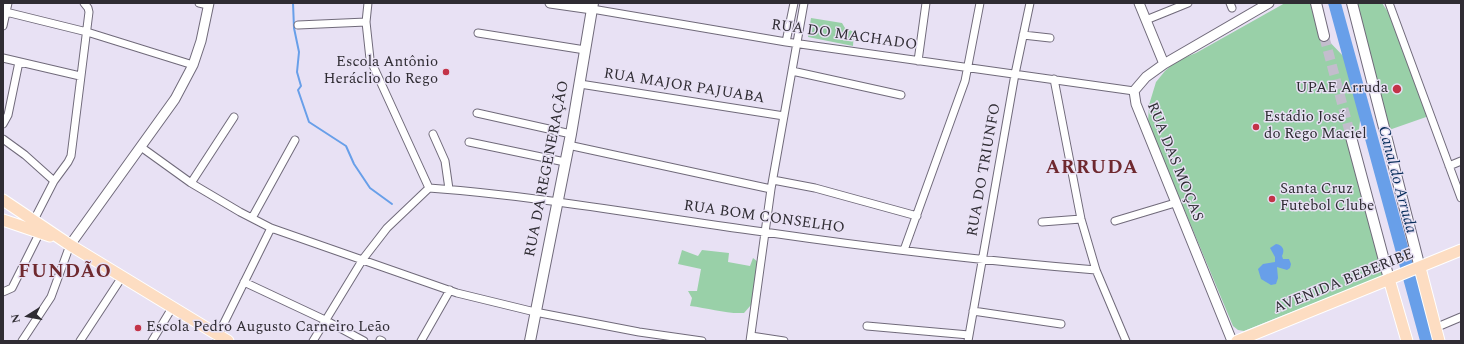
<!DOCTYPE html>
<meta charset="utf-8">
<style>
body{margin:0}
#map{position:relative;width:1464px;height:344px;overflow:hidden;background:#e8e1f4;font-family:Spectral,serif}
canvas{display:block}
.frame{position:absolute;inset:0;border:4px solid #2f2c33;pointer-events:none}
.north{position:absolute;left:8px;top:296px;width:40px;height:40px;-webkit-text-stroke:3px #e8e1f4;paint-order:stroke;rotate:259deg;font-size:11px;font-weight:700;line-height:16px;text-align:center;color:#2f2c33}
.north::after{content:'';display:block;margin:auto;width:14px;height:18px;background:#2f2c33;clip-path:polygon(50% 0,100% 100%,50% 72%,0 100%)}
</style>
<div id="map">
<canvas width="1464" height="344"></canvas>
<div class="frame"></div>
<div class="north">N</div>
</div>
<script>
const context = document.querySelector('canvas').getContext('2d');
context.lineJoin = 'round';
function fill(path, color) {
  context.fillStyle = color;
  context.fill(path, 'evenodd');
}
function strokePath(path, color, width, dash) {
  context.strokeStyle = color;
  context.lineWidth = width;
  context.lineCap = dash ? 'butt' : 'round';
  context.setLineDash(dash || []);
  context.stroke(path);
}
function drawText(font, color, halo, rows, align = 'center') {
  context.font = font + ' Spectral,serif';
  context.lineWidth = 3;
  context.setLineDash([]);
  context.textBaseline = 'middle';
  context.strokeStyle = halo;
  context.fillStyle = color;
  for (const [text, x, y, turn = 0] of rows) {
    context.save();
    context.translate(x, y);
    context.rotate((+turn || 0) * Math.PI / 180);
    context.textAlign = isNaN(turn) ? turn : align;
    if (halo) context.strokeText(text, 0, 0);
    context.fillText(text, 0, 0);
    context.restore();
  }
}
fill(new Path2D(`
 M1285,3h27l12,33 21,22 14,46 1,17 -2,17 -10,-2 37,139 -141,56 -6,-1 -5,-4 -61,-146 -2,1 -22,-58 1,-18 7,-23 9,-11 11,-10 20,-8z
 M1355,3h27l6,9 41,104 -40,14z
 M811,18l31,5 3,5 9,4 -1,14 -45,-9z
 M682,250l16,6 4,-6 27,3 -1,9 22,4 3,-8 5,4 -7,43 -7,8c-18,1 -36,-5 -54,-7l2,-8 -4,-7h9l4,-22 -23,-5z`), '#99d0a8');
fill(new Path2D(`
 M1328,3h13l93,338h-14z
 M1276,244c7,1 9,6 6,12l1,3h6l2,5 -1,4 -3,2 -10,-3 1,11 -2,6 -5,1 -10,-6 -3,-10 5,-5 12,-2v-5l-5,-9z`), '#689fe9');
strokePath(new Path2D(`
 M293,3l1,25 5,24 -2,20 4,14 -3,4 11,32 37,24 8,18 16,24 22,16`), '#689fe9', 2);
strokePath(new Path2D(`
 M1324,36l27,101`), '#c3bdcd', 10, [10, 5]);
const minor = new Path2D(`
 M199,3l9,2
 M368,3l-2,19 4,37 59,129
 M1230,3l2,5
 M1389,3l72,195
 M592,9l194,33 348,49
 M6,12l81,20 106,33
 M1146,20l42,-17
 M298,25l68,-3
 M3,26l5,-23
 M478,33l107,17
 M1023,35l27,3
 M786,42l8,-39
 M3,58l77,18
 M918,61l8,-58
 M792,71l109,24
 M1054,79l27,140 15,51 30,71
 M580,84l204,32
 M477,113l94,21
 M3,124l5,-9 11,-53
 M433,134l12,27 4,28
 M3,139l22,16 29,26
 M469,142l96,20
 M568,145l203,44
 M141,147l50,36 49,29 31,16 186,65 78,19 104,20 63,9
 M1449,166l12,-5
 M773,180l42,8 102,28
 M191,183l43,-66
 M429,188c112,8 223,29 335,44 110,16 221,29 332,38
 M252,218l43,-78
 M34,220l20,-39 14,-19 3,-6 18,-144 -1,-4 -4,-5
 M1115,221l60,-18
 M1042,222l39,-3
 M904,250l61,-169 15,-78
 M244,282l81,38 39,21
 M3,292l9,-4 28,-56
 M973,311l88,13
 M867,326l102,9
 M1435,328l26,-11
 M751,336l33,5
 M380,340l2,1
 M22,341l29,-44 19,-52
 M80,341l42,-64
 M152,341l20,-33
 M217,341l5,-14 49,-99
 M313,341l50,-82 24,-31 42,-40
 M421,341l29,-51
 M750,341l21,-152 33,-186
 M968,341l47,-267 15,-71`);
const tertiary = new Path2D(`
 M550,3l42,6
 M1139,3l25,61
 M70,245l105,-146 18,-34 8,-24 8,-38
 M1232,341l-96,-237 -2,-13 12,-14 18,-13 105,-61`);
const secondary = new Path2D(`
 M1316,3l8,33
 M1352,3l68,265
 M1351,137l38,142
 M530,341l41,-207 22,-131`);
const primary = new Path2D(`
 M3,200l67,45 158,96
 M3,220l47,16
 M1420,268l19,73
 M1389,279l18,62
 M1237,341l224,-91`);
strokePath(minor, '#706a7a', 9);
strokePath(tertiary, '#706a7a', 11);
strokePath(secondary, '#706a7a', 12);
strokePath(primary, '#fff', 13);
strokePath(minor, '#fff', 7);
strokePath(tertiary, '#fff', 9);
strokePath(secondary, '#fff', 10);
strokePath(primary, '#fdddc2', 11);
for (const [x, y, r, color] of [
 [446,72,4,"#c33348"],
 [1397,89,5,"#c33348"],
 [1256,127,4,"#c33348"],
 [1272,199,4,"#c33348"],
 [138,328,4,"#c33348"]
]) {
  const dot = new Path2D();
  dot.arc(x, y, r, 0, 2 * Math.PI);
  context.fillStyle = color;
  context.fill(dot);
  strokePath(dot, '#e8e1f4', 1.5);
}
drawText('15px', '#2f2c33', '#e8e1f4', [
 ["RUA DO MACHADO",844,36,8],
 ["RUA MAJOR PAJUABA",684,87,9],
 ["RUA DAS MOÇAS",1174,162,68],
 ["RUA DA REGENERAÇÃO",548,169,-79],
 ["RUA DO TRIUNFO",985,170,-80],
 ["RUA BOM CONSELHO",764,218,8],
 ["AVENIDA BEBERIBE",1344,282,-22]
]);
drawText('15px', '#2f2c33', '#e8e1f4', [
 ["Escola Antônio",438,63,"right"],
 ["Heráclio do Rego",438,80,"right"],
 ["UPAE Arruda",1388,89,"right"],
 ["Estádio José",1264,118],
 ["do Rego Maciel",1264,135],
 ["Santa Cruz",1280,190],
 ["Futebol Clube",1280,207],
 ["Escola Pedro Augusto Carneiro Leão",146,328]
], 'left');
drawText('italic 16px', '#052b59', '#e8e1f4', [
 ["Canal do Arruda",1396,180,75]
]);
context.letterSpacing = '1px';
drawText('bold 19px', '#6f292f', '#e8e1f4', [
 ["ARRUDA",1092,169],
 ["FUNDÃO",65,273]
]);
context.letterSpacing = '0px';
</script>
